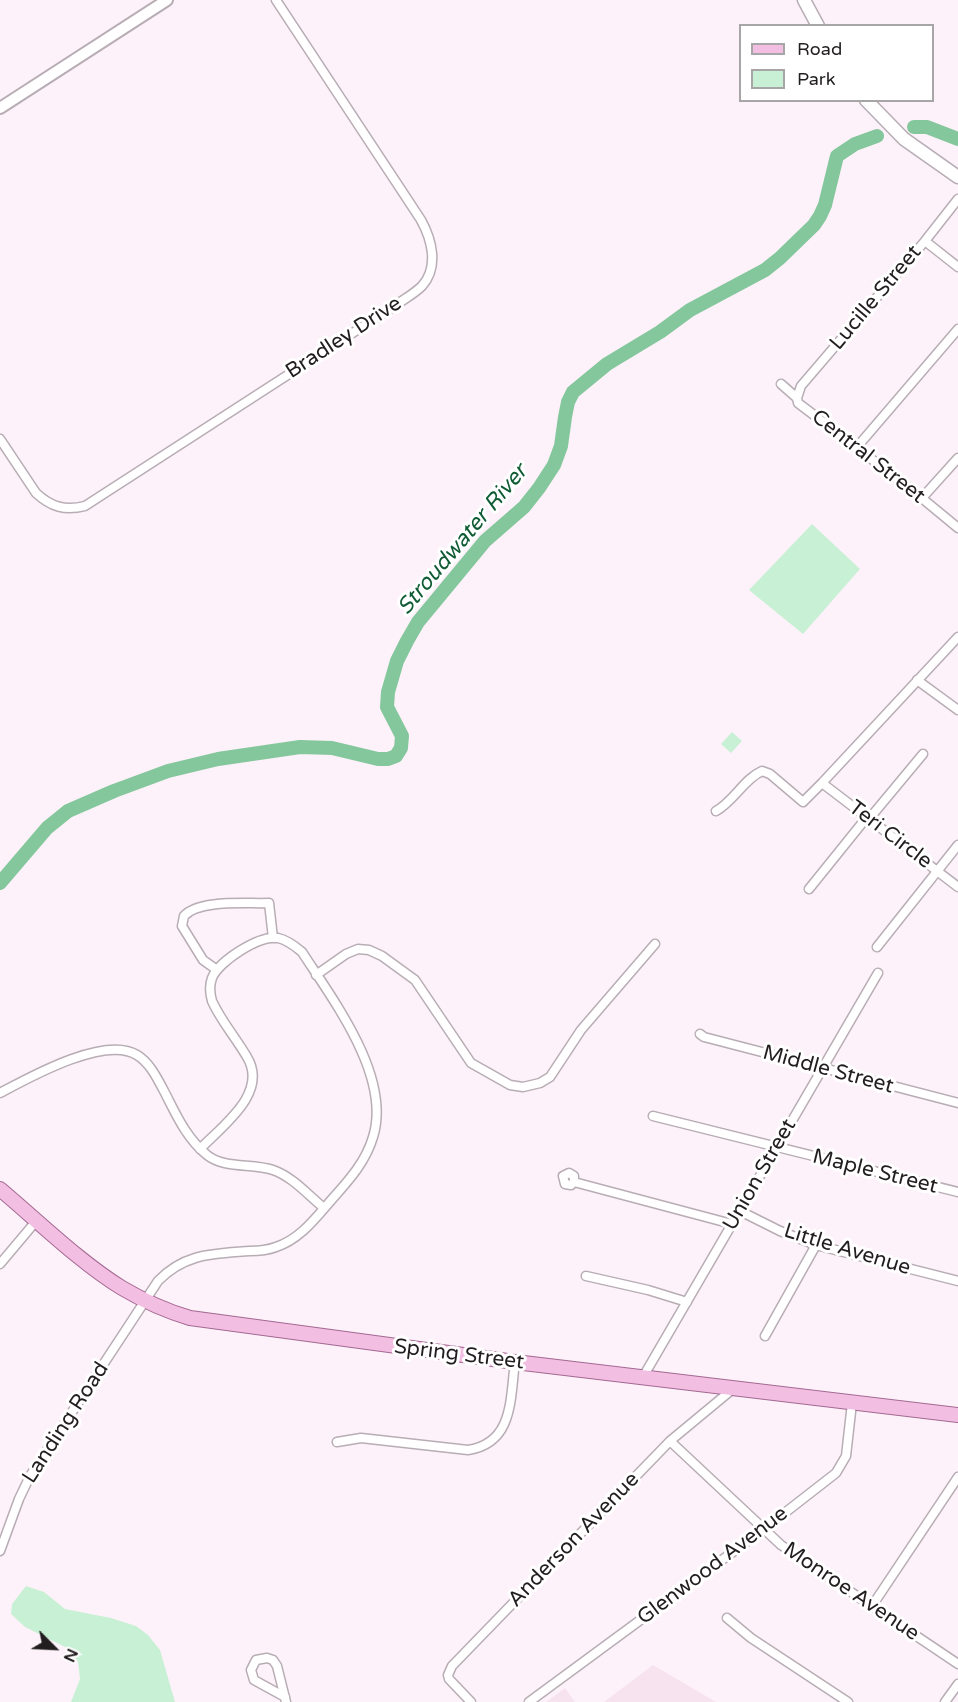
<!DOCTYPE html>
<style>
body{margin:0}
#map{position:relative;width:958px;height:1702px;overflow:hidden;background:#fef2fa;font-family:"Varela Round",sans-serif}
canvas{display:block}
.legend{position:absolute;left:739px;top:24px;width:195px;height:78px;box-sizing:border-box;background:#fff;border:2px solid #a7a5a6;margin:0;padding:8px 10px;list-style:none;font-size:18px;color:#221e20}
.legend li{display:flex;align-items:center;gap:12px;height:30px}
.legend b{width:30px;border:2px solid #a7a5a6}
.north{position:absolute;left:24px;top:1618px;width:60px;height:60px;-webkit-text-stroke:4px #fff;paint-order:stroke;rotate:114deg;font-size:16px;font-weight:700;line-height:24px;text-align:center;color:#221e20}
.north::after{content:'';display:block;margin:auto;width:21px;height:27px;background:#221e20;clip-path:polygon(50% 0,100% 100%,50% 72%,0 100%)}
</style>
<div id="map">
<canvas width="958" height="1702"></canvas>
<ul class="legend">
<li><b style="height:8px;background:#f2bee2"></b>Road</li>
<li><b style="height:16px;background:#c8f0d4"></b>Park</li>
</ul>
<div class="north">N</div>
</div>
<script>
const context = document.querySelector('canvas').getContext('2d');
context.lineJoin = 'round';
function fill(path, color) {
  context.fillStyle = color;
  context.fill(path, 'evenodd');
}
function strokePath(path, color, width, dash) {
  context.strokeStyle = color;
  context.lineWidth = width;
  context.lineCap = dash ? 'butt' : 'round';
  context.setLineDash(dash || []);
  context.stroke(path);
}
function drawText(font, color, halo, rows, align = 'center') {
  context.font = font + ' "Varela Round",sans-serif';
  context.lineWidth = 6;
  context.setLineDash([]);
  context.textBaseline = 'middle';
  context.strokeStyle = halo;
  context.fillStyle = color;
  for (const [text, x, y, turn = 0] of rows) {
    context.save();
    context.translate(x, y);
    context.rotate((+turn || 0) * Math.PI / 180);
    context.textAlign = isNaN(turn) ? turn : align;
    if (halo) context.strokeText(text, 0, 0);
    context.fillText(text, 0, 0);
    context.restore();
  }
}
fill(new Path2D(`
 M653,1665l63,37h-112z
 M565,1688l10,14h-29z`), '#f6e3ef');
fill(new Path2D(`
 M812,524l48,45 -57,65 -54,-44z
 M732,732l10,9 -11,12 -10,-9z
 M26,1586l18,6 21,17 46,9 25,8 12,9 12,15 15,52h-104l9,-23 -2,-17 -9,-13 -44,-22 -14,-13 1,-10z`), '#c8f0d4');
strokePath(new Path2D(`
 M914,127h13l31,12
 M0,883l47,-55 21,-17 46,-20 54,-20 50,-12 82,-12 32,1 46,11h10l8,-3 5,-8 1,-12 -15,-29 1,-15 9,-31 10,-20 11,-19 67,-81 39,-34 15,-19 15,-23 7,-19 4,-29 3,-15 5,-10 34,-28 53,-32 30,-22 75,-40 15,-12 34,-33 6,-9 5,-11 12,-49 18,-12 22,-8`), '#85c79c', 14);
const minor = new Path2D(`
 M925,241l33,26
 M781,384l16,14 1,5 8,6 106,81 46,38
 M797,398l4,-12 124,-145 33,-42
 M0,439l36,54c15,14 29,18 49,13l314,-203c7,-5 16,-10 23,-17 17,-19 10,-46 -1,-66l-145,-220
 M857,447l101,-118
 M922,498l36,-40
 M917,680l41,30
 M822,783l136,104
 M716,811c18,-10 28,-32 46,-40l8,3 33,28 19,-19 136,-146
 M869,819l54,-65
 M809,889l58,-72
 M877,947l81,-102
 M217,970l-14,-10 -21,-34 2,-10c15,-17 63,-12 85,-13l4,35
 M316,975l30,-21 12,-5 11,1 13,6 33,24 56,83 39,22 13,2 17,-4 10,-6 31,-47 74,-86
 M700,1034l4,3 254,66
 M0,1093c30,-16 105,-58 137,-38 13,8 20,23 27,36 12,23 22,47 43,64 17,14 45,8 66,15 20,7 35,25 51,38
 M653,1116l305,76
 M574,1182l-3,3 -6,-1 -2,-8 6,-3 5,3v6l158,42
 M740,1211l40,20 36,14 142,36
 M0,1264l37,-44
 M586,1276l62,14 39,12
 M765,1336l51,-91
 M643,1377l235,-404
 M670,1441l111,104 177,119
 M337,1442l24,-4 107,12c46,-7 42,-52 47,-88
 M0,1551l19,-52 11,-23 128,-195c27,-28 55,-27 92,-30 9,0 18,-1 26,-4 25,-8 41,-31 58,-50 16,-18 32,-36 39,-60 19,-60 -40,-137 -71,-185 -7,-6 -15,-12 -24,-14 -19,-3 -59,23 -66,40 -3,8 -2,16 0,23 9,20 24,37 35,56 22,36 -25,69 -47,92
 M872,1606l86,-129
 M727,1618l24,20 97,64
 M285,1697l-31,-17 -3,-10 5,-10 11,-2 6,2 4,6 9,36
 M471,1702l-22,-23 -1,-4 4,-9 218,-225 64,-53
 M529,1702l235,-173 72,-56 10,-17 6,-53
 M945,1702l13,-18`);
const tertiary = new Path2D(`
 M0,108l167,-108`);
const secondary = new Path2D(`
 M804,0l14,26
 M866,100l38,39 54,38`);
const primary = new Path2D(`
 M0,1189c38,32 81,74 122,99 22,13 44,23 68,30l325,44 443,53`);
strokePath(minor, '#b8adb4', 11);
strokePath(tertiary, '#b8adb4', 14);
strokePath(secondary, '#b8adb4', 15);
strokePath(primary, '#a46992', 16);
strokePath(minor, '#fff', 8);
strokePath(tertiary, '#fff', 10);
strokePath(secondary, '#fff', 12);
strokePath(primary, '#f2bee2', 14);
drawText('21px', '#221e20', '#fff', [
 ["Lucille Street",876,298,-50],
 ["Bradley Drive",344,338,-33],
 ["Central Street",868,457,38],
 ["Teri Circle",890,835,37],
 ["Middle Street",828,1070,15],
 ["Maple Street",875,1172,14],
 ["Union Street",760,1175,-60],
 ["Little Avenue",847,1250,17],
 ["Spring Street",459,1355,7],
 ["Landing Road",66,1423,-57],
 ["Anderson Avenue",574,1540,-46],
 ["Glenwood Avenue",713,1566,-37],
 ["Monroe Avenue",851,1592,34]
]);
drawText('italic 22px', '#0e5b34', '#fff', [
 ["Stroudwater River",463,540,-50]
]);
</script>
